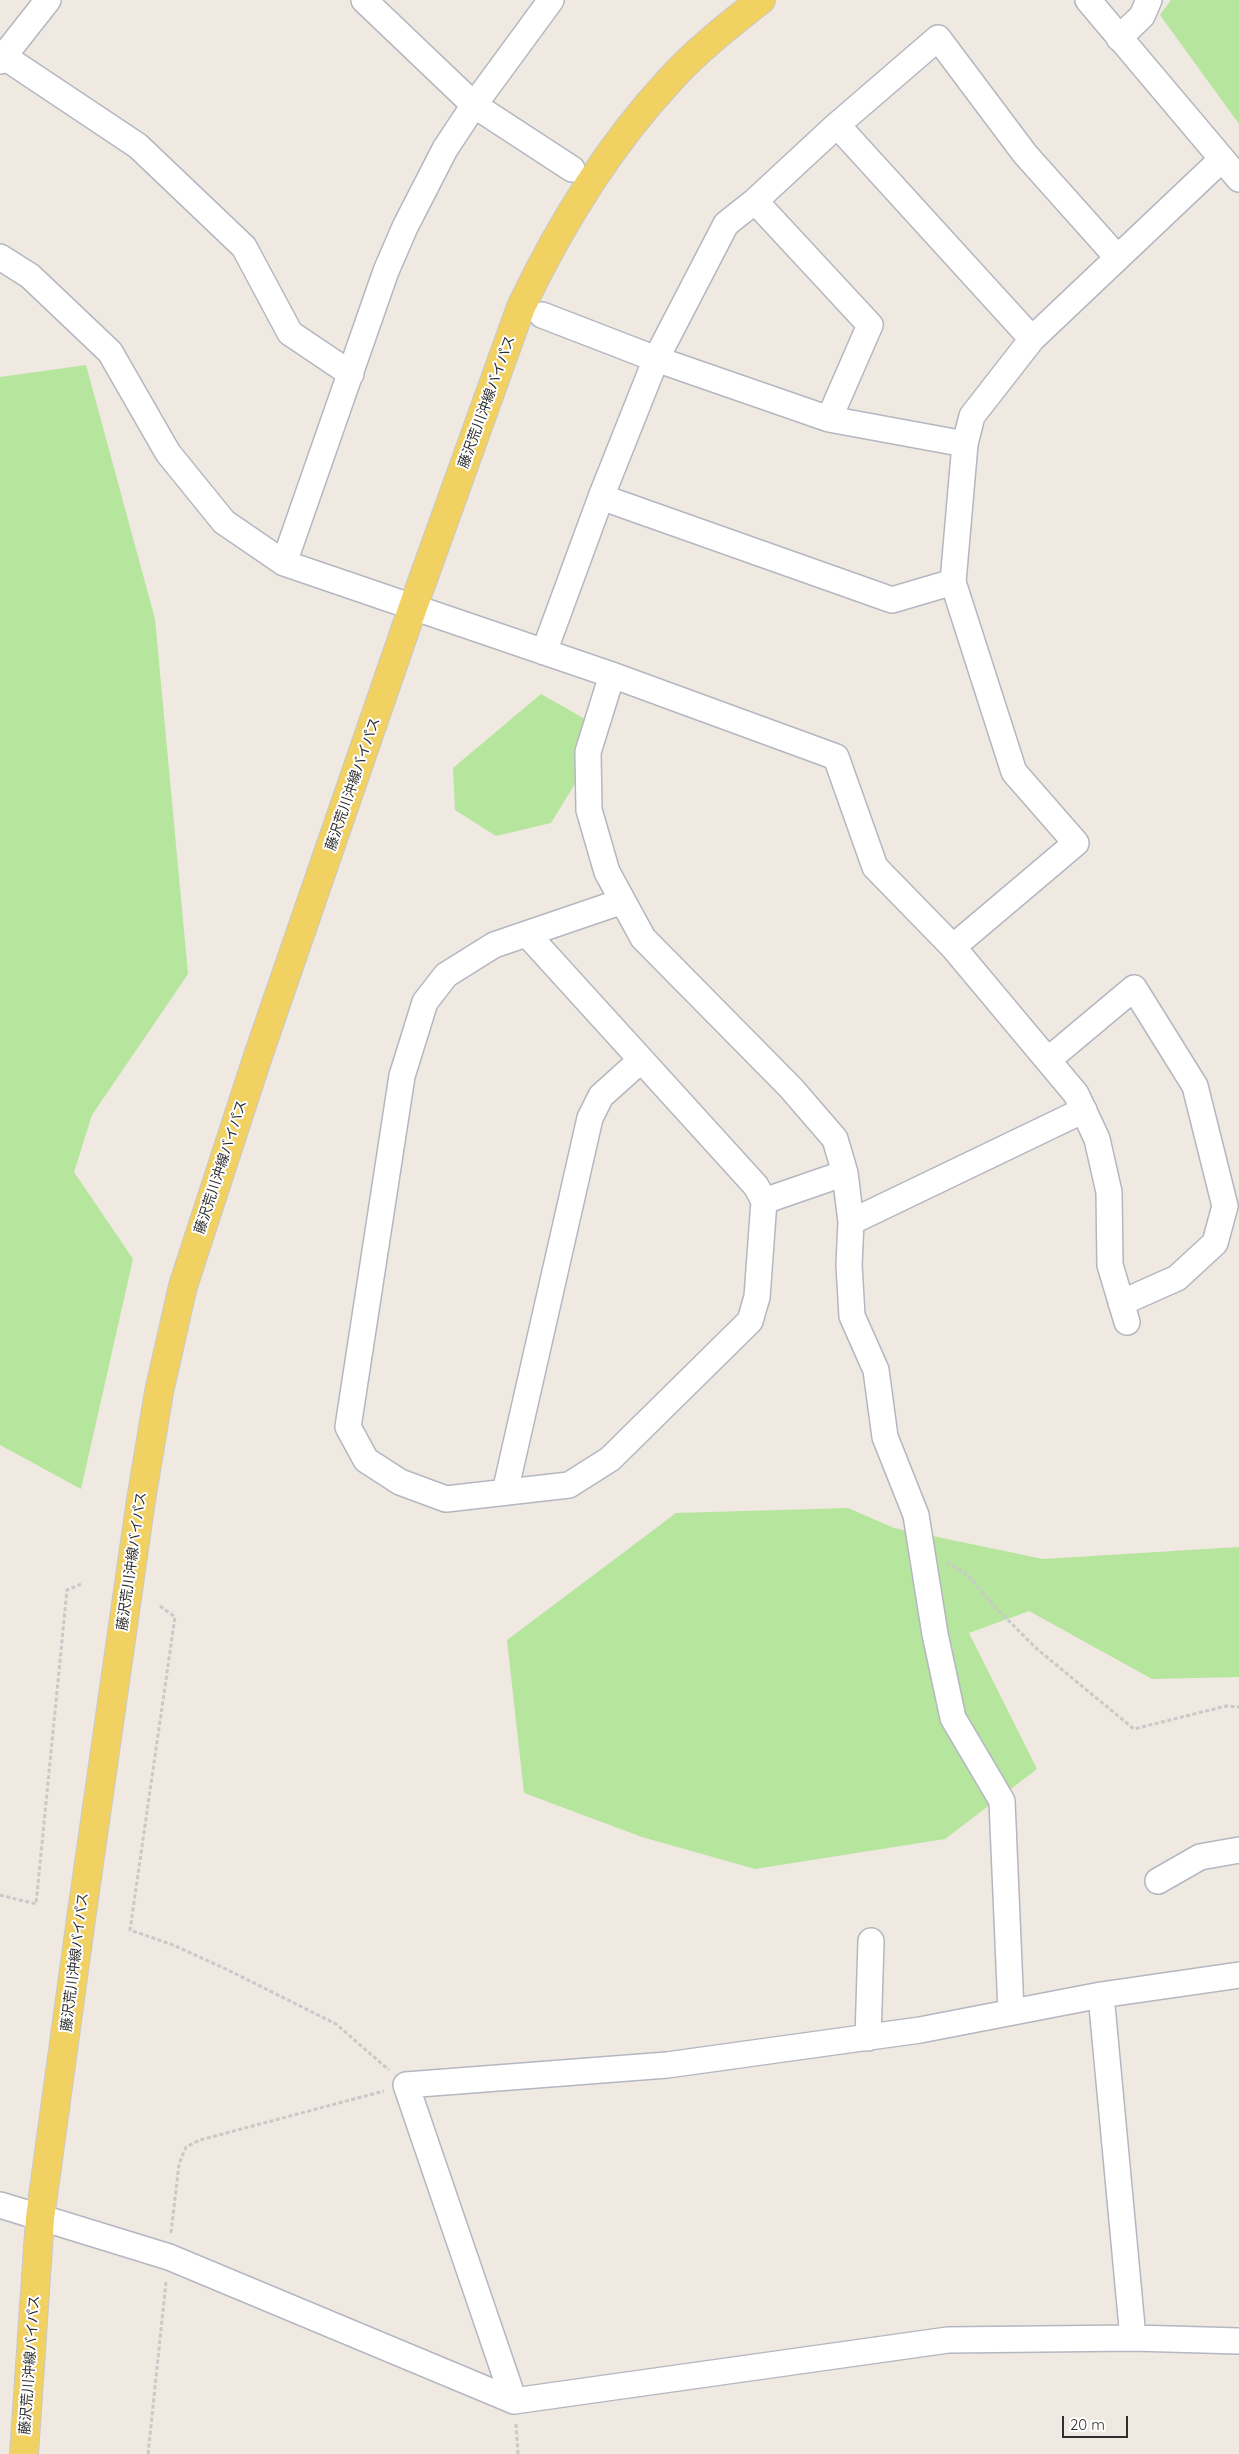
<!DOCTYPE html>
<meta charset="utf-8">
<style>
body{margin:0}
#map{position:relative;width:1239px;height:2454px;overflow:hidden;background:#efe9e1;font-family:Quicksand,sans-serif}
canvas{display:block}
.scale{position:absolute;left:1062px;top:2416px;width:66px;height:22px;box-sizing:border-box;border:2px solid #2e2e2e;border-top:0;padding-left:6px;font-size:15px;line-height:18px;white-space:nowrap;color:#2e2e2e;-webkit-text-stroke:4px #fff;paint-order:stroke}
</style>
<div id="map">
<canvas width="1239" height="2454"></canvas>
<div class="scale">20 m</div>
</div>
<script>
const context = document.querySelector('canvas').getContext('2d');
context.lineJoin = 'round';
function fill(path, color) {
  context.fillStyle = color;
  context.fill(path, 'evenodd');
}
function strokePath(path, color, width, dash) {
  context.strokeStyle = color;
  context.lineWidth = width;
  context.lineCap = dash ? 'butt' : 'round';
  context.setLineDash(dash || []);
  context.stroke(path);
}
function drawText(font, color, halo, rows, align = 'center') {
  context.font = font + ' Quicksand,"Noto Sans JP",sans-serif';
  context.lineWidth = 4;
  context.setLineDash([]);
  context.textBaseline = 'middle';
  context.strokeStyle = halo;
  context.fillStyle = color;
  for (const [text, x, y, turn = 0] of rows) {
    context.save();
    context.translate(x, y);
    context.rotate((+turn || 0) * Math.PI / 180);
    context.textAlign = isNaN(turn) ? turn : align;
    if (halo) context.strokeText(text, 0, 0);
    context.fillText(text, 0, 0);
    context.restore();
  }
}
fill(new Path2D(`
 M1171,0h68v124l-79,-109z
 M86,365l69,254 33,355 -96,141 -18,57 59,87 -52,230 -81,-44v-1068z
 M541,694l44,25 -4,55 -30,49 -55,13 -41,-26 -2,-42z
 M848,1508l46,20 149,31 196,-12v130l-87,2 -123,-68 -60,22 68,136 -92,70 -190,30 -113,-32 -118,-44 -17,-153 169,-127z`), '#b6e59e');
const minor = new Path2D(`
 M364,0l110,105 98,64
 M1088,0l151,179
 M1119,38l23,-22 7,-16
 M0,54l138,92 106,101 46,86 61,41
 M0,61l48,-61
 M837,125l195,214
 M755,201l115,124 -41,94
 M0,257l30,19 80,76 58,101 56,69 60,41 328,112 224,82 39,110 78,80 123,147 21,45 12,53 1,73 17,57
 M542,315l114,44 173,60 136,25
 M601,497l291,103 61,-18
 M284,563l102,-292 19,-44 40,-78 29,-44 77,-105
 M544,652l57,-155 55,-138 70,-135 29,-23 82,-76 101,-87 87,116 92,103
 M612,675l-24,77 1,58 18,62 36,66 148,150 44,51 10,34 6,49 -2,43 3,51 24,54 9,67 31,78 19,119 18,84 49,83 9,210
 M527,934l229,252 8,15 -7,96 -7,24 -140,138 -41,26 -123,14 -46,-17 -34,-22 -18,-33 54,-351 23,-74 21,-27 48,-30 129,-44
 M953,947l123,-104 -62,-71 -61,-190 12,-138 7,-28 60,-77 190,-180
 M1048,1060l86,-72 61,98 30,120 -10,37 -38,35 -56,25
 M764,1201l81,-28
 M851,1222l233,-112
 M505,1492l85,-374 11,-22 40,-36
 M1158,1881l42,-24 39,-7
 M1101,1995l32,343
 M868,2038l3,-97
 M0,2205l169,52 345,144 434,-61 185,-2 106,3
 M514,2401l-108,-316 261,-20 253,-35 181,-35 138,-20`);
const major = new Path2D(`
 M24,2454l16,-236 41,-299 60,-419 18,-108 24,-106 75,-230 155,-449 108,-300c39,-82 86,-159 148,-226 27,-30 60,-56 92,-81`);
strokePath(minor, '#b4b7c1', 28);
strokePath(major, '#c9c9c9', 30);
strokePath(new Path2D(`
 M947,1562l22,14 23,28 45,45 97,80 92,-23 13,1
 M160,1606l15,11 -45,313 43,15 53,24 110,55 53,46
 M0,1895l36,9 31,-314 14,-6
 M171,2233l8,-69 7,-17 14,-7 184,-49
 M516,2424l2,30
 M148,2454l18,-172`), '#c9c9c9', 3, [4, 2.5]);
strokePath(minor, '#fff', 25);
strokePath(major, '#f2d163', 28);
drawText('14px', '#2e2e2e', '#fff', [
 ["藤沢荒川沖線バイパス",487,402,-70],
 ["藤沢荒川沖線バイパス",353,784,-71],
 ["藤沢荒川沖線バイパス",221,1167,-72],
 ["藤沢荒川沖線バイパス",132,1561,-82],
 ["藤沢荒川沖線バイパス",75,1962,-83],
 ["藤沢荒川沖線バイパス",30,2365,-86]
]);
</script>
